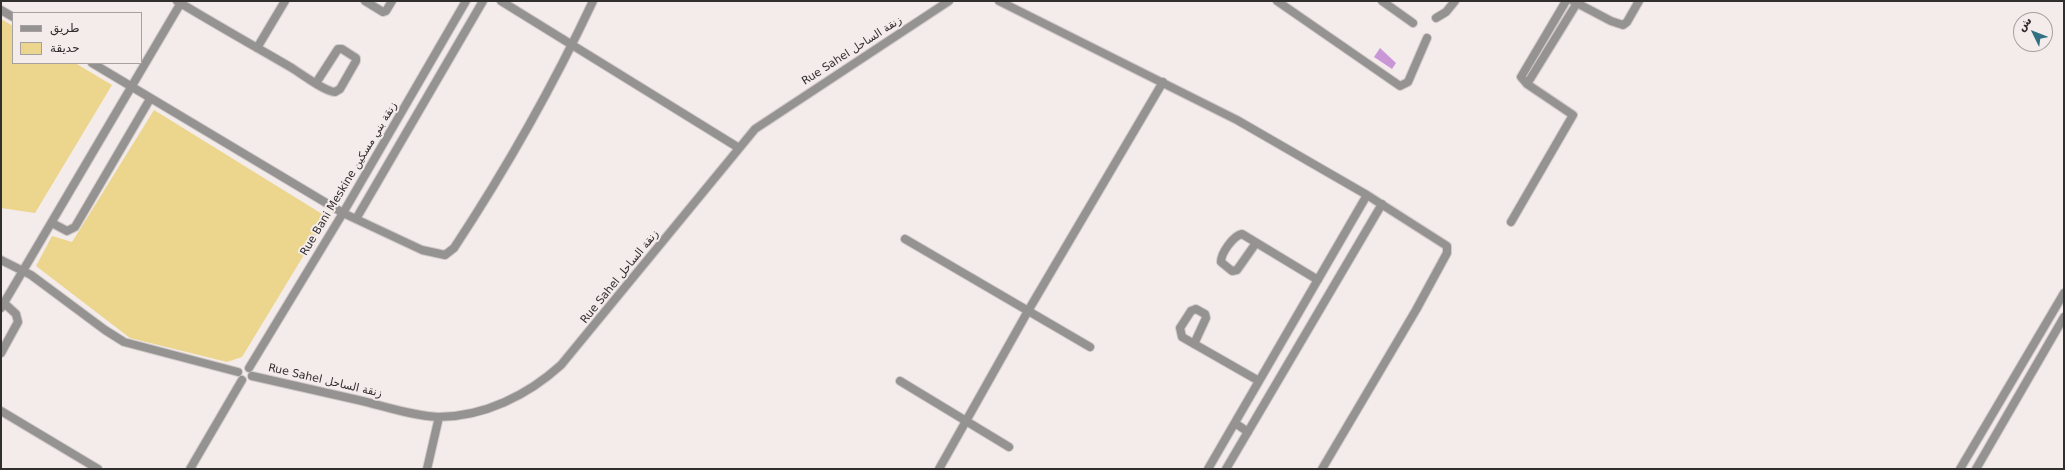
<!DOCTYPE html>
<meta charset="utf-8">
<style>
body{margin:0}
#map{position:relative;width:2065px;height:470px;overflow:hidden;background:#f4eceb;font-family:"DejaVu Sans","Noto Sans Arabic",sans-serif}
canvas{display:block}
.frame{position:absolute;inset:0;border:2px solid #312e2e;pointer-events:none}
.legend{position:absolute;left:12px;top:12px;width:130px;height:52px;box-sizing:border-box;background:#f4eceb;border:1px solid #a6a09f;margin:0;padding:5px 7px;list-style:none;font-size:12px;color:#312e2e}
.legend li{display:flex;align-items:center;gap:8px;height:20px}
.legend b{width:20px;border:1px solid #a6a09f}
.north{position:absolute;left:2013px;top:12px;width:40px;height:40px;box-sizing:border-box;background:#f4eceb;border:1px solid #a6a09f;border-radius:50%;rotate:313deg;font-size:11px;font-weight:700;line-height:16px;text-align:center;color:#312e2e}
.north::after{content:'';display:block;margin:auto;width:14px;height:18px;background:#307284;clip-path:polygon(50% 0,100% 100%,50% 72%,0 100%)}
</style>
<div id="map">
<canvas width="2065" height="470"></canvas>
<div class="frame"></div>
<ul class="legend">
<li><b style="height:5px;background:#959391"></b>طريق</li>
<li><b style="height:11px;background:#ecd58c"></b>حديقة</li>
</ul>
<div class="north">ش</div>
</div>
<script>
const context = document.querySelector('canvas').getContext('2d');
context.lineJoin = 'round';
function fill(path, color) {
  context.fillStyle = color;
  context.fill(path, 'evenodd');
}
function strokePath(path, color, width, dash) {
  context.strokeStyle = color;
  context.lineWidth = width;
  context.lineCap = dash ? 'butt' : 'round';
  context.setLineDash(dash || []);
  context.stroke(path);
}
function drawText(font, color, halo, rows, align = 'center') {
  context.font = font + ' "DejaVu Sans","Noto Sans Arabic",sans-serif';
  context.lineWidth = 4;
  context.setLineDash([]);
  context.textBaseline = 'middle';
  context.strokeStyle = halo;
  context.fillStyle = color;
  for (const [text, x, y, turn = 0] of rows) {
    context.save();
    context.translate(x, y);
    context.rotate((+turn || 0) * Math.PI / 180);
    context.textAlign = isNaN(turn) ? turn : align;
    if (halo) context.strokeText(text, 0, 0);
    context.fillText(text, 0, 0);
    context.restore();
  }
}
fill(new Path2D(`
 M1,19l12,7v37h62l37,22 -77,128 -34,-5z
 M154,110l173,107 -85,140 -15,5 -97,-24 -94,-72 16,-30 20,6z`), '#ecd58c');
fill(new Path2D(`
 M1380,48l16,15 -4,6 -18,-12z`), '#c997d6');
const minor = new Path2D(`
 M177,1c38,23 77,45 115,67 11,7 32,23 43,24l5,-3 16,-28v-3l-14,-9h-4l-22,34
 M365,1l18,11 3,-1 6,-10
 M501,1l238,147
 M999,1l238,119 130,75 80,51v7l-31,57 -94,159
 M1277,1l123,85 8,-4 19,-44
 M1382,1l31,22
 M1573,1l38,20 12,4 4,-3 12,-21
 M1,10l12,7
 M1436,18l10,-6 9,-11
 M257,48l28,-47
 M92,63l251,150 79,37 23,5 9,-7c52,-79 99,-162 139,-247
 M1527,84l50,-81
 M356,219l127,-218
 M1511,222l62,-107 -46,-31 -6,-7 45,-76
 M52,223l15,8 8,-4 75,-128
 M905,239l185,108
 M1256,243l-19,27 -5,1 -11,-9c0,-9 12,-26 21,-28l76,46
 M1,260l30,15 74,55 19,12 114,30
 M1,308l181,-307
 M1194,344l12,-26 -1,-4 -9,-5 -5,2 -11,17 2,9 77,44
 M1,353l17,-31 -2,-8 -12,-11
 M249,368l94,-155 123,-212
 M252,376c35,8 71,16 106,24 26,6 54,16 80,17 46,0 90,-22 123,-52l194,-236 194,-128
 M900,381l109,66
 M1,411l97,58
 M1235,423l13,9
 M190,469l52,-89
 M427,469l12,-52
 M939,469l89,-158 135,-229
 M1208,469l159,-274
 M1226,469l156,-265
 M1960,469l104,-176
 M1976,469l88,-152`);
strokePath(minor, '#d1cac9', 10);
strokePath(minor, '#959391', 8);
drawText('11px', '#312e2e', '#f4eceb', [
 ["Rue Sahel زنقة الساحل",852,51,-33],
 ["Rue Bani Meskine زنقة بني مسكين",349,179,-59],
 ["Rue Sahel زنقة الساحل",620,277,-51],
 ["Rue Sahel زنقة الساحل",325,381,13]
]);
</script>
